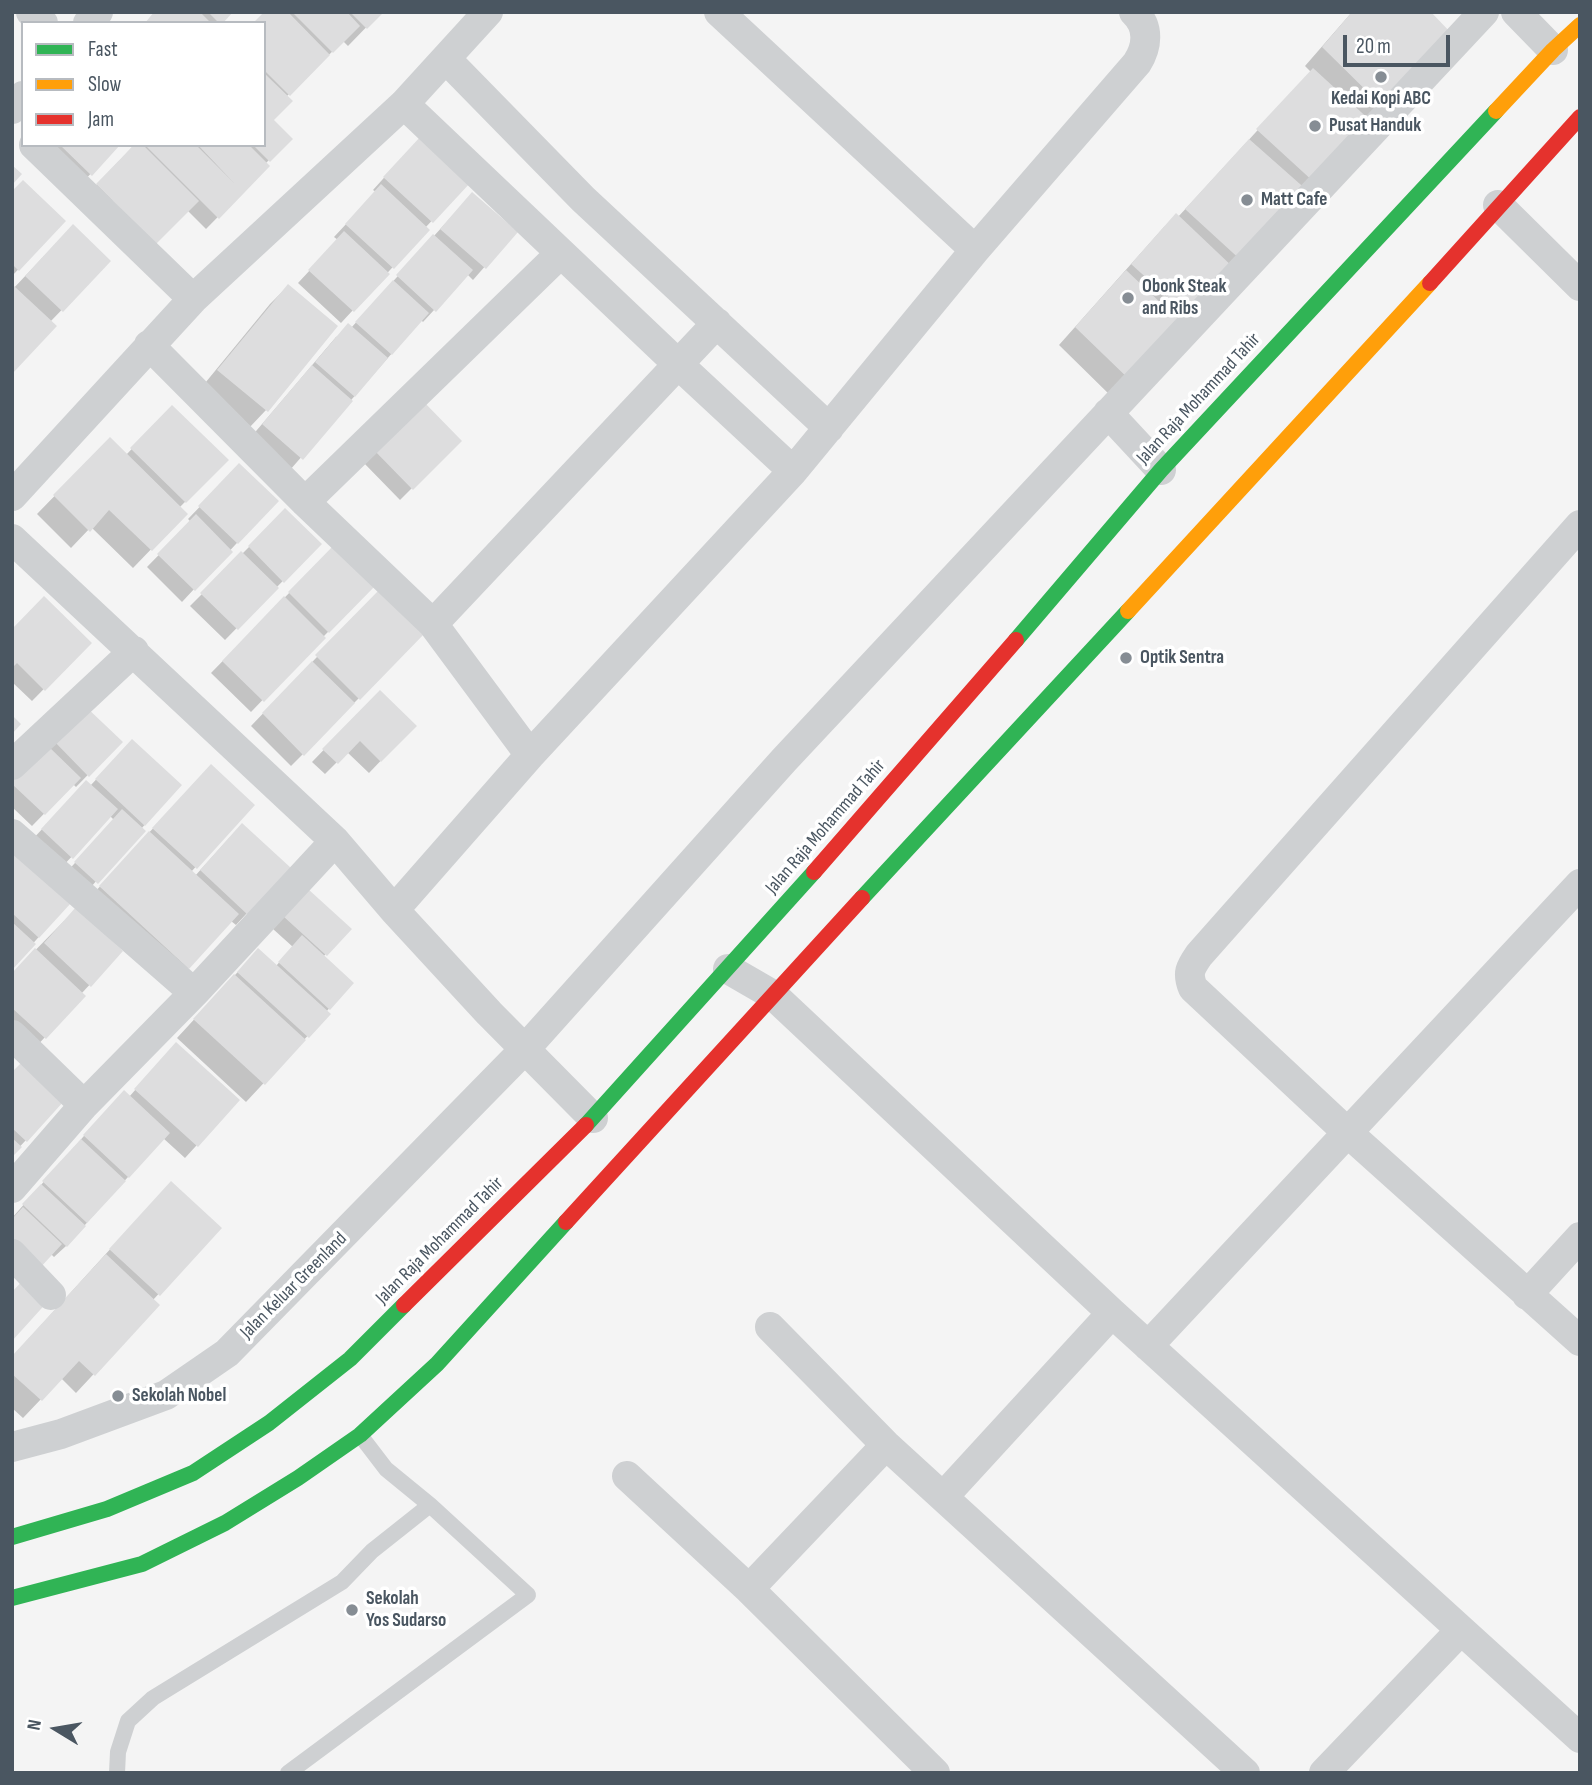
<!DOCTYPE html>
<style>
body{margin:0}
#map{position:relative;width:1592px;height:1785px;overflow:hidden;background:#f4f4f4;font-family:"Sofia Sans Condensed",sans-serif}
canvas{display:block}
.frame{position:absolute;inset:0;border:14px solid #4a5661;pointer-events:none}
.legend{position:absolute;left:21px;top:21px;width:245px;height:126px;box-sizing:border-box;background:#fff;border:2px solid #b7bbc0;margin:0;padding:9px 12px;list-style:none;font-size:21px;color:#4a5661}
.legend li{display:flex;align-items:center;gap:14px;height:35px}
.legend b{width:35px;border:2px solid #b7bbc0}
.north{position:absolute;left:21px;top:1694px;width:70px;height:70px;-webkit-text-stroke:5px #fff;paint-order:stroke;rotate:281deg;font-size:19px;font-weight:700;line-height:28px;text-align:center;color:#4a5661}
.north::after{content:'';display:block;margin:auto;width:24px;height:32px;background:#4a5661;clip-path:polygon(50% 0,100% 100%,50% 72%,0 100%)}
.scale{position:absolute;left:1343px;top:35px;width:107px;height:32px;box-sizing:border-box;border:4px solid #4a5661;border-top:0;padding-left:9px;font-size:21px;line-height:24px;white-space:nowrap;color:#4a5661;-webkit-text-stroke:5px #fff;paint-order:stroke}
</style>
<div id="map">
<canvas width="1592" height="1785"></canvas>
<div class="frame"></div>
<ul class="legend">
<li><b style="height:9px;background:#30b455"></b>Fast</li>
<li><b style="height:9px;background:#ff9f0a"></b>Slow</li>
<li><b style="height:9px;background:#e5322d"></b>Jam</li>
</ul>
<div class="north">N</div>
<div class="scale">20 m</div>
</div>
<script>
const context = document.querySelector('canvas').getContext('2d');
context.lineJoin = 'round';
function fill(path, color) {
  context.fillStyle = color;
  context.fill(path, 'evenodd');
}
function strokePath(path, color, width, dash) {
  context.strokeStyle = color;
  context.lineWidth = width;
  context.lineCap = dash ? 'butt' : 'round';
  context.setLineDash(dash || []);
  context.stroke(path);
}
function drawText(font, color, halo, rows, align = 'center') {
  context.font = font + ' "Sofia Sans Condensed",sans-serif';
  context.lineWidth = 7;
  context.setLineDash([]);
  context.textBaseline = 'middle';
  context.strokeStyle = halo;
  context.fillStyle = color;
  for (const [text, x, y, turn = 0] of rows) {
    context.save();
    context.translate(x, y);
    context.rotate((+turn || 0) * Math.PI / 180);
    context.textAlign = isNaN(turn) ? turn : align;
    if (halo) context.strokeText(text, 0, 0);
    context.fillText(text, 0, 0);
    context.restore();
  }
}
fill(new Path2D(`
 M156,12h75l-10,11h-75z
 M266,12h115l-33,34 -5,-5 -57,56 -14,23 18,19 -25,25 3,2 -62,63 -19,-19 -102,-13 49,-52h130z
 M1352,12l97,22 -335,365 -55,-54 105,-118 14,-10 133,-145 -6,-6z
 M36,145h82l-39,41z
 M409,150l59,32 -43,46 2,2 -86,93 -43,-40 40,-43 -4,-3 42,-45 -3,-2z
 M12,193l52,28 -52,55z
 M461,206l54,26 -42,48 -6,-6 -44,48 -2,-2 -131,150 -39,-33 85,-100 15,-9z
 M61,238l48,23 -59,61 -38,-32z
 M288,286l-22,124 -17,18 -48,-40 69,-84z
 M422,403l37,38 -59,59 -38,-39z
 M172,407l54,53 -47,48 6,6 -52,54 -42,-41 -20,21 -34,-34 73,-75 16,16z
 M239,466l37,35 -94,101 -35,-35 44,-45 -3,-3z
 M285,511l34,33 -94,96 -35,-34z
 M335,546l39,38 -123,128 -40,-39z
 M381,590l-22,108 -68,68 -40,-40z
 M12,631l77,12 -57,58 -20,-19z
 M380,692l34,34 -45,47 -22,-21 -22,22 -13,-12z
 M73,719l47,23 -44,45 -3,-3 -41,42 -20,-19v-24z
 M121,753l58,32 -94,109 -21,-19 50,-55 -4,-4 -50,53 -30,-27 45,-48 15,-8z
 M199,778l53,27 -61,67 4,4 35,-39 17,76 -11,12 -5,-4 -43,47 -105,-63z
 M12,858l57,45 -57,64z
 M296,903l53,26 -26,28 28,26 -25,29 2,2 -82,88 -69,-64 70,-76 29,4 17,-19 -20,-18z
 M64,921l57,30 -40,43 2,2 -50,54 -21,-19v-57z
 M165,1056l73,44 -53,58 -22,-20 -97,108 -12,11 -3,-3 -25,25 -14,-13v-48l100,-114 17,-7z
 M12,1074l14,66 -14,15z
 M154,1201l65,27 -66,72 5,5 -82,88 -15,-15 -38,40 -11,-10v-51z`), '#0003');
fill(new Path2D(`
 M154,12h46l11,11h-66z
 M208,12h25l-10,11h-4z
 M264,12h24l42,43 -40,41 -26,-26v-47h-11z
 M292,12h55l13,14 -27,27z
 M350,12h34l-17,17z
 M1352,12h79l21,22 -70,72 -60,-59z
 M1313,68l60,55 -58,60 -59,-54z
 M264,73l29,28 -19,19 19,19 -23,23 -17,-17h11z
 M421,136l50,46 -38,41 -50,-46z
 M1249,139l60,53 -65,71 -59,-54z
 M60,145h60l-28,31z
 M134,145h9l56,56 -43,43 -60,-60z
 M145,145h51l39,39 -37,-39h51l21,21 -51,53z
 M12,165l10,9 -10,11z
 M23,180l43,41 -47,50 -7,-7v-73z
 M381,184l49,46 -36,39 -49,-45z
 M472,192l46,40 -32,37 -46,-40z
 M1176,213l60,57 -44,49 -61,-55z
 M73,224l38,37 -48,51 -38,-36z
 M344,231l46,43 -36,38 -46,-42z
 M433,234l40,36 -37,42 -40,-37z
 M1126,270l59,56 -52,57 -58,-56z
 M393,280l36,33 -37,42 -37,-33z
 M288,284l50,42 -70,86 -51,-42z
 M14,286l43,40 -45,48v-86z
 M348,323l40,35 -33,39 -40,-35z
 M312,365l41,36 -50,59 -41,-36z
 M422,400l40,41 -49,49 -41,-42z
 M172,405l57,55 -43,43 -56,-55z
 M110,437l78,77 -36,37 -43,-41 -19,22 -37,-37z
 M239,463l40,38 -41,43 -40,-38z
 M285,508l37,36 -38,39 -36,-37z
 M196,514l37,38 -38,39 -38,-37z
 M335,544l42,40 -48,49 -41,-41z
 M241,551l38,37 -41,42 -38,-37z
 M381,588l45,44 -66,68 -45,-45z
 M44,596l48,47 -47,48 -28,-28 -5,5v-39z
 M284,596l42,42 -62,64 -42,-41z
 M312,661l43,42 -51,53 -42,-43z
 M380,690l37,36 -36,36 -21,-21 -22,23 -16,-15z
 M84,705l39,37 -34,35 -37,-38z
 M12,715l9,9 -9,10z
 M132,739l50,46 -37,41 -50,-47z
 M47,745l34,33 -36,37 -33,-31v-3z
 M211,764l44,41 -58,64 -45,-41z
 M86,780l32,29 -45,50 -32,-30z
 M122,809l24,22 -48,53 -24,-22z
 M242,823l49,45 -43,47 -48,-45z
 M149,831l90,83 -50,55 -90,-83z
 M16,852l55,51 -32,35 -27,-25v-57z
 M308,889l44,40 -25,27 -44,-40z
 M76,907l47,44 -32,36 -47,-44z
 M12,922l24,22 -24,26z
 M302,935l52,48 -24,27 -52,-48z
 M35,948l51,48 -40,43 -34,-31v-35z
 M258,948l73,66 -22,24 -72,-66z
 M234,974l72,66 -41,45 -72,-66z
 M176,1042l64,58 -42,47 -64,-58z
 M22,1062l42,39 -37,41 -15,-14v-56z
 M124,1090l46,43 -41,45 -46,-43z
 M12,1138l10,9 -10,10z
 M81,1139l45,42 -39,42 -45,-42z
 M171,1181l51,47 -62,68 -51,-47z
 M41,1184l45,42 -19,21 -45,-43z
 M23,1207l39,37 -23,25 -27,-26v-24z
 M106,1254l54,51 -65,71 -16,-15 -37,40 -30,-27v-18z
 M26,1277l24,22 -38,42v-49z`), '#ddddde');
strokePath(new Path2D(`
 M117,1773l1,-21 10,-31 25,-23 189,-116 30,-31 58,-46 -44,-36 -26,-34
 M288,1773l240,-178 -98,-90`), '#ced0d2', 16);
strokePath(new Path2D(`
 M31,12l12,11
 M719,12l256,238
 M1516,12l37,38
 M88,23l10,-11
 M446,59l137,140 246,229
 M404,104l275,261 114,106
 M12,109l11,-13
 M34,145l159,154
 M1498,205l82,81
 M149,345l156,157 128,122 97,131
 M1108,413l53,57
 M12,496l181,-197 211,-195 84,-92
 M305,502l256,-249
 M1580,525l-381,430c-9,13 -12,18 -6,33l155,145 232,208
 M12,539l323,302 59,69 95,103 104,105
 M433,624l284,-301
 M12,765l122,-114
 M12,834l182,159
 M394,910l136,-155 263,-284 182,-221 162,-187c10,-16 13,-36 -3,-51
 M728,969l45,26 339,318 468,425
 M12,1035l72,70
 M12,1188l72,-83 110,-112 141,-152
 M12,1254l39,41
 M1527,1295l53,-58
 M770,1327l116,118 359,328
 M1148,1346l432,-462
 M12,1447l49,-13 105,-39 61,-42 298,-304 259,-289 700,-748
 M627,1476l122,113 186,184
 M943,1497l169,-184
 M749,1589l137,-144
 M1324,1773l137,-143`), '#ced0d2', 30);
strokePath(new Path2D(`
 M1016,640l145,-170 335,-359
 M862,898l266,-287
 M586,1125l228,-253
 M12,1537l95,-28 86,-36 76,-50 81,-64 54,-54
 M12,1598l130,-34 83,-41 73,-45 62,-43 77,-71 129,-142`), '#30b455', 16);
strokePath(new Path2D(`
 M1496,111l57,-61 27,-25
 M1128,611l302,-328`), '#ff9f0a', 16);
strokePath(new Path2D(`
 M1430,283l150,-166
 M814,872l202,-232
 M566,1222l296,-324
 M404,1305l182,-180`), '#e5322d', 16);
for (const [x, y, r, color] of [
 [1381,77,7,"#868d94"],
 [1315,126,7,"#868d94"],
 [1247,200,7,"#868d94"],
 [1128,298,7,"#868d94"],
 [1126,658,7,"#868d94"],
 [118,1396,7,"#868d94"],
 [352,1610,7,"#868d94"]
]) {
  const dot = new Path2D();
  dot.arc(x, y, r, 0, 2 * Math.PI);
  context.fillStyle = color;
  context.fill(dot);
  strokePath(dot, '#fff', 2.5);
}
drawText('bold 19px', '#4a5661', '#fff', [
 ["Kedai Kopi ABC",1381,99,"center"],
 ["Pusat Handuk",1329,126],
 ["Matt Cafe",1261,200],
 ["Obonk Steak",1142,287],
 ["and Ribs",1142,309],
 ["Optik Sentra",1140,658],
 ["Sekolah Nobel",132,1396],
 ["Sekolah",366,1599],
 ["Yos Sudarso",366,1621]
], 'left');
drawText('19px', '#4a5661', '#fff', [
 ["Jalan Raja Mohammad Tahir",1199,399,-47],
 ["Jalan Raja Mohammad Tahir",826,827,-49],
 ["Jalan Raja Mohammad Tahir",440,1241,-45],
 ["Jalan Keluar Greenland",294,1286,-45]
]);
</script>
